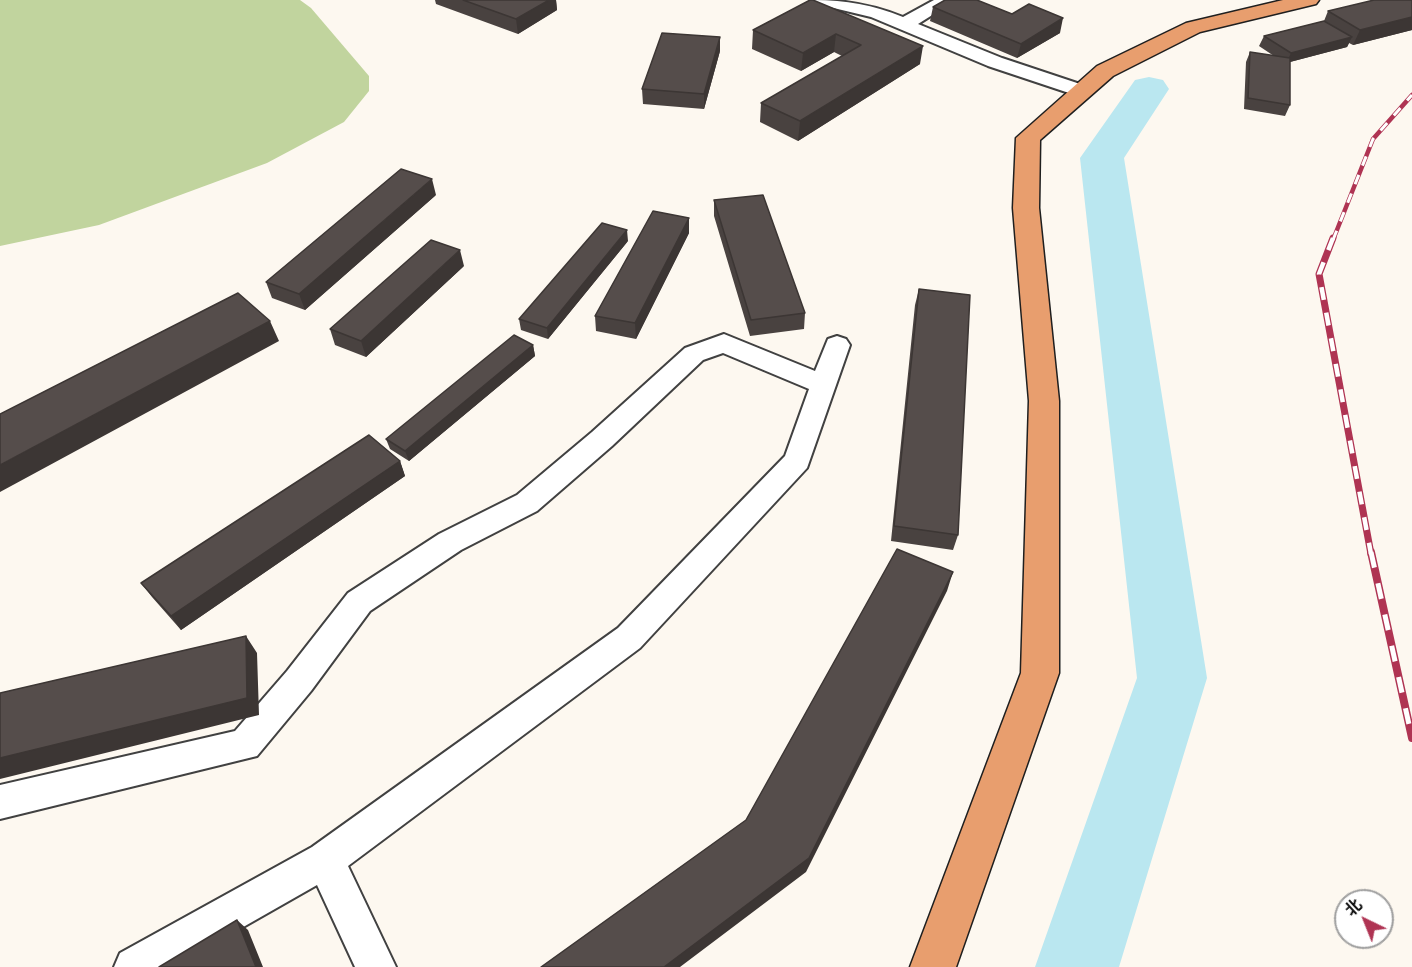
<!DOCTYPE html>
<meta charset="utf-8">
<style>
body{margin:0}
#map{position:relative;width:1412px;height:967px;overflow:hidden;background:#fdf8f0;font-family:"Noto Serif","Noto Sans SC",serif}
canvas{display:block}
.north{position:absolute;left:1334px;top:889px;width:60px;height:60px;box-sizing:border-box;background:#fff;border:2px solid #9f9f9f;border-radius:50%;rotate:317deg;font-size:16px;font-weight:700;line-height:24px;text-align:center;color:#0e0e0e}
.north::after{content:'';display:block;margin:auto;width:21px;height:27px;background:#af3453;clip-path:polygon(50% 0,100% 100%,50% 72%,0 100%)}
</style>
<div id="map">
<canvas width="1412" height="967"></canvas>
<div class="north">北</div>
</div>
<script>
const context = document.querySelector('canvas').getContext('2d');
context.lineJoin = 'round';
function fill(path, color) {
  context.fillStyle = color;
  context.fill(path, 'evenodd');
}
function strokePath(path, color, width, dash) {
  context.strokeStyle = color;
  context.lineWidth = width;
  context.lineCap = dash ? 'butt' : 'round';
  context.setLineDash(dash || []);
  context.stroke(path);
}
fill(new Path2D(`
 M0,0h300l11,8 58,68v15l-25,31 -77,41 -168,62 -99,21z`), '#c1d49e');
fill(new Path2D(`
 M1149,77l14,3 6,9 -45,69 83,520 -88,289h-84l102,-289 -57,-520 55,-78z`), '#bae7f0');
const minor = new Path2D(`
 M814,0c32,0 59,5 89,17l31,-17h22l-38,24 84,34 87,29 3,4 -3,4h-14l-87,-29 -117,-49 -54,-13z
 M724,334l91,37 13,-32 9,-3 9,3 4,6 -43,123 -167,180 -292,218 48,101h-41l-38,-82 -144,82h-59l6,-14 192,-106 306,-219 167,-172 24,-67 -86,-36 -20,7 -91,86 -75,65 -76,39 -91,61 -59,80 -54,65 -257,63v-34l235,-54 52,-60 61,-78 91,-59 78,-39 75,-63 93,-84z`);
const trunk = new Path2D(`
 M1283,0h36l-3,4 -116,28 -87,44 -73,64 -1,68 20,193v272l-103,294h-46l111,-294 8,-272 -16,-193 3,-70 81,-72 89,-43z`);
strokePath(minor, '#414141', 4);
strokePath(trunk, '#1f1f1f', 3);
fill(minor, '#fff');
fill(trunk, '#e89e6e');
const railFar2 = new Path2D(`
 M1333,240l40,-101 39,-44`);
const railFar1 = new Path2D(`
 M1333,238l-14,36 52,280`);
const rail = new Path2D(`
 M1371,552l41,186`);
strokePath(railFar2, '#af3453', 4.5);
strokePath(railFar1, '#af3453', 7);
strokePath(rail, '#af3453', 8);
strokePath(railFar2, '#fff', 3, [10]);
strokePath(railFar1, '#fff', 4.5, [13]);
strokePath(rail, '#fff', 5, [16]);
fill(new Path2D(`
 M435,0h121l1,10 -39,24 -82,-30z
 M810,0l110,64 -122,77 -38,-19 1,-19 81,-47 -8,-4 -33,19 -49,-22 1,-19z
 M1412,0v30l-59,15 -4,-2 -2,4 -57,15v43l-5,11 -41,-7 2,-47 4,-10 24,4 -15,-10 5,-10 60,-15 4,-10z
 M933,7l127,26 -43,25 -87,-37z
 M720,51l-16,58 -61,-5 -1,-15z
 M436,195l-131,115 -33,-12 -6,-16z
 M714,200l91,113 -1,16 -54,7 -36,-120z
 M689,218v15l-53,106 -40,-8 -1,-15z
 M628,241l-80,98 -27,-9 -2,-11z
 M464,266l-98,91 -31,-12 -5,-16z
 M919,289l39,246 -5,15 -62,-9 24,-236z
 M533,345l2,11 -126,105 -19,-12 -4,-10z
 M400,461l5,15 -224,154 -29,-33 -11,-14z`), '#494240');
fill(new Path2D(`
 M549,0h7l1,10 -39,24 -2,-15z
 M1412,17v13l-59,15 7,-15z
 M1063,18l-3,15 -43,25 4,-14z
 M836,34l-2,18 -33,19 2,-18z
 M720,37v14l-16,58v-15z
 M1352,37l-5,10 -61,16 5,-10z
 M923,46l-3,18 -122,77 2,-20z
 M432,179l4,16 -131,115 -6,-16z
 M689,218v15l-53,106 -1,-16z
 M627,230l1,11 -80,98 -1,-11z
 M460,250l4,16 -98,91 -5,-16z
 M270,321l9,20 -279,151v-27z
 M533,345l2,11 -126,105 -4,-10z
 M400,461l5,15 -224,154 -10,-14z
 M953,572l-6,19 -141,281 -126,95h-16z
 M246,636l11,17 2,62 -259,64v-21z
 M237,920l11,10 15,37h-7z`), '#3c3634');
const building = new Path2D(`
 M463,0h86l-33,19z
 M810,0h3l110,46 -123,75 -39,-18 100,-58 -25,-11 -33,19 -50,-23z
 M945,0h32l35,14 17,-10 34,14 -42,26 -88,-37z
 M1374,0h38v17l-52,13 -32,-19z
 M1324,21l28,16 -61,16 -27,-17z
 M662,33l58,4 -16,57 -62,-5z
 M1250,52l40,6v47l-42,-7z
 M401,169l31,10 -133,115 -33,-12z
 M763,195l42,118 -54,7 -37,-120z
 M653,211l36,7 -54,105 -40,-7z
 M602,223l25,7 -80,98 -28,-9z
 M431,240l29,10 -99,91 -31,-12z
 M919,289l51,6 -12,240 -64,-9z
 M238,293l32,28 -270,144v-51z
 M514,335l19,10 -128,106 -19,-12z
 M369,435l31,26 -229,155 -30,-33z
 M897,549l56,23 -144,286 -145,109h-123l205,-147z
 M246,636l1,62 -247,60v-65z
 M237,920l19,47h-97z`);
fill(building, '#554d4b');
strokePath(building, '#3c3634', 1.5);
</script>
